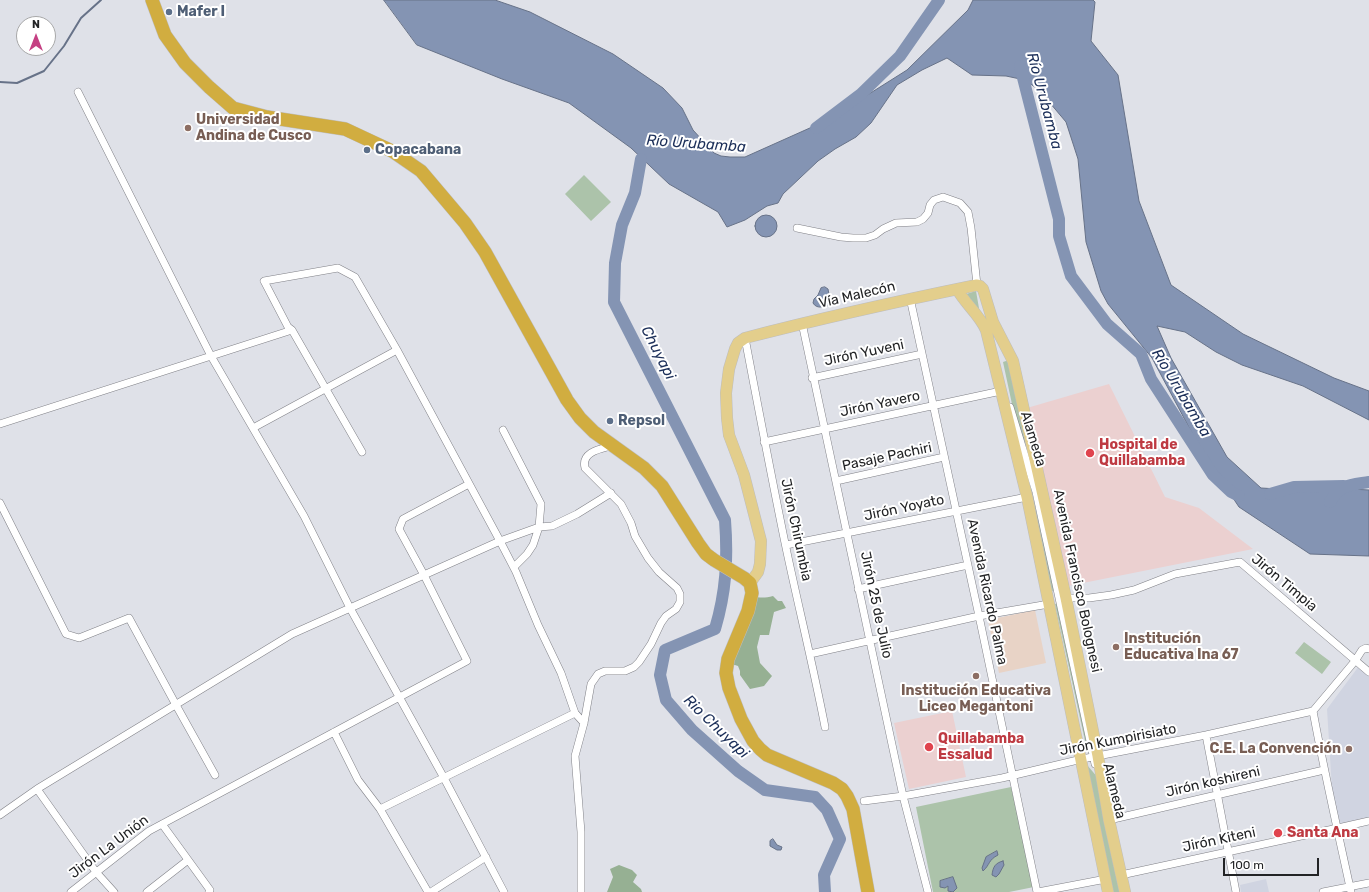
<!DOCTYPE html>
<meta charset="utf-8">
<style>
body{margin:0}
#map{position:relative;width:1369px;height:892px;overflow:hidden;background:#dfe1e8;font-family:Rubik,sans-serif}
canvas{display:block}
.north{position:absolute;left:16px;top:16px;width:40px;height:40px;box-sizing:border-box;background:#fff;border:1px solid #a7a7a8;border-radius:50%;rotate:0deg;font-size:11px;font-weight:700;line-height:16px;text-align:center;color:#222325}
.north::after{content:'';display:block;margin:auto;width:14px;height:18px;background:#c54083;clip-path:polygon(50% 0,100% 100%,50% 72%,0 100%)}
.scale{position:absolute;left:1223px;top:858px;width:96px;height:18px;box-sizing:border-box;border:2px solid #222325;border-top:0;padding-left:5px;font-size:12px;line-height:14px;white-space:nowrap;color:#222325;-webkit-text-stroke:3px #fff;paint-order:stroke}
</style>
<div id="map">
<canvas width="1369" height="892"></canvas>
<div class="north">N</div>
<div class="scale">100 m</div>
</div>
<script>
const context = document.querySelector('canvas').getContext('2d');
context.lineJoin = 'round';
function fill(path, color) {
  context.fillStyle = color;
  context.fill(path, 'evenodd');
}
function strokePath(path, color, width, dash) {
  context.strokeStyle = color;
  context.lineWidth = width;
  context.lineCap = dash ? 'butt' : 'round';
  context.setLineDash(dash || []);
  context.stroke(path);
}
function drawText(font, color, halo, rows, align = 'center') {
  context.font = font + ' Rubik,sans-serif';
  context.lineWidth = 4;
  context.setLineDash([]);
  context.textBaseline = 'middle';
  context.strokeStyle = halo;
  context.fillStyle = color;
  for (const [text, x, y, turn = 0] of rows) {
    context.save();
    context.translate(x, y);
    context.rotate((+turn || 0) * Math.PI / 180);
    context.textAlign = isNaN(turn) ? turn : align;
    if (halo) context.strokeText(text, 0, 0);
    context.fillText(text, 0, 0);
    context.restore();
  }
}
fill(new Path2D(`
 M1035,610l11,53 -47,10 -11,-53z`), '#e8d3c6');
fill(new Path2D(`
 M1359,666l10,8v144l-29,8 -8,-37 -5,-80z
 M1266,879l3,13h-28l-1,-7z`), '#d0d4e1');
fill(new Path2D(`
 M1109,384l56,113 34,11 54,41 -185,37 -41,-178z
 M952,711l14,66 -57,12 -15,-66z`), '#ebd0d0');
fill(new Path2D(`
 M584,175l27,27 -20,19 -26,-27z
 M976,291l4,23 -17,-19z
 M1012,359l50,230 -10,2 -49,-229z
 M1064,601l33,147 -10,2 -32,-146z
 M1304,642l27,20 -9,12 -27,-21z
 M1087,765l12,14 26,113h-15z
 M1011,787l23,100 -25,5h-76l-17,-85z`), '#acc3aa');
fill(new Path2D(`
 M752,596c8,2 13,2 21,0l5,5h4l4,7 -12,4 -5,23h-9l-3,12 3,16 12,13 -8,10 -14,3 -10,-14v-4l-2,-5 -3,-1 -7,1z
 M619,865l13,5 5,5 -4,7 8,7 1,3h-35l6,-15 -3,-8z`), '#96b093');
const water = new Path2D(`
 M384,0h111l35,12 83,42 50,34 19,20 11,22 21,23 7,3 9,1h15l76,-34 40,-24 46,-29 61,-60 5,-10h120l2,2 -4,39 27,34 21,126 32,84 72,49 91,44 35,13v29l-66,-34 -61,-21 -26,-13 -31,-20 -28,-6 14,32 56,99 34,31 53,3 37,-2 18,1v66l-59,-2 -71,-47 -38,-57 -49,-92 -44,-54 -7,-13 -15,-49 -8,-83 -12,-37 -27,-32 -14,-10 -19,-4 -34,-1 -25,-17 -25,12 -25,15 -26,38 -15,14 -21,12 -17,12 -35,33 -5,9 -11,3 -22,14 -18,7 -9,-15 -49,-28 -38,-36 -62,-45 -67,-24 -85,-34z
 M755 226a11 11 0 1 1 22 0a11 11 0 1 1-22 0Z
 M825,287l3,2 3,16c-6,1 -14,5 -18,-2l1,-4 4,-4 3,-7z
 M773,839l4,6 5,2 -1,3h-4l-7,-4v-5z
 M997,851l1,4c-10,5 -8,10 -15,16l-1,-3 4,-11z
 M1003,861l1,4 -5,9 -3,3 -4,-2c1,-8 3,-12 11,-14z
 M953,877l4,11 -4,4 -5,-1v-5l-3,2 -5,-1v-6z`);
fill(water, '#8494b3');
strokePath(water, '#677288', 1);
strokePath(new Path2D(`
 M0,82l17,1 27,-12 20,-25 17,-28 20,-18`), '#677288', 2);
strokePath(new Path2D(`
 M1020,66l39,153v17l12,40 36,48 34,30 10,25 62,96 18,17 8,4
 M816,128l45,-34 39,-38 39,-56
 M641,159l-6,34 -13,32 -7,38 -1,39 111,218c3,39 1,72 -10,109l-50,21 -5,25 6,25 26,30 46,41 27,19 50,7 12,13 13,29 -16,36 1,17
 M1270,494l24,-7 50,-1
 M1330,502c10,-18 21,-17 39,-20`), '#8494b3', 12);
const street = new Path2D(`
 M78,92l133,264 93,160 46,92 94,170 60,114
 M797,228l44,9 12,1h13l9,-3 8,-6 13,-6 21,-1 6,-3 5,-6 2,-8 4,-5 9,-3 17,6 8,9 3,16 6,57
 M910,298l69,318 58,276
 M802,323l101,473 25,96
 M292,330l-4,-3 -24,-46 74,-13 17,9 42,73 103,191 16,31 22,53 23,48 14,40 9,10
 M745,338c13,68 26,137 40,205 13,62 28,122 40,184
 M812,378l110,-24
 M1010,407l26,85 59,272
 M0,424l292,-94 70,122
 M253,428l144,-78
 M503,430l38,74 -2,23 -6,18 -6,9 -13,13
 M764,442l237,-51
 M836,481l108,-24
 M0,503l66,131 13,4 50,-20 47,87 39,70
 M786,545l241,-48
 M858,589l110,-24
 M1066,598h23l22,-3 23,-5 41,-16 65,-12 129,110
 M810,654l169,-38 70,-12
 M1313,711c11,60 25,121 38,181
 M334,732l24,48 22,29 48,83
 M1206,735l30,157
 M37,789l59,83 18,20
 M864,801l39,-5 99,-18 80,-19 124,-24 107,-24 42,-50 7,-11 4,-2 3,1
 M380,809l195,-96
 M0,815l37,-26 255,-155 208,-93 39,-14 13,-1 25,-12 34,-21
 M1109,820l215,-50
 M162,824l48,66 -1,2
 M1121,875l217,-47 31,-7
 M71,892l78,-61 318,-170 -43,-86 -25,-46 4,-10 66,-35
 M147,892l41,-32
 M431,892l55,-35
 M581,892v-60l-6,-76 9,-33 7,-39 7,-10 7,-3h20l9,-4 5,-5 12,-18 10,-21 5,-7 10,-7 4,-7v-8l-3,-6 -18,-16 -11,-14 -13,-22 -4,-13 -10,-19 -36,-36c-4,-16 15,-19 26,-22
 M1038,892l68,-13
 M1323,892l46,-9`);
const primary = new Path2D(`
 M957,289c8,15 22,25 29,41l41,167 81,395
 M750,583l8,-11 2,-8 1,-23 -17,-66 -15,-40 -2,-17 -1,-25 3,-24 6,-20 3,-6 7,-5c77,-20 154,-37 232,-53l3,1 3,3 10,33 20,39 53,237 32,158 11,64 16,72`);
const highway = new Path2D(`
 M152,0l13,35 20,28 24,24 24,21 34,9 78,12 47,22 29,20 44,52 20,29 82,148 13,18 14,14 50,36 18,18 36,57 8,11 8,6 30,18 6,5 2,10 -4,18 -20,48 -2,14 3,15 12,31 12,22 7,8 7,6 66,28 9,6 5,7 6,13 15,83`);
strokePath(street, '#808187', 8);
strokePath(primary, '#bdbdbe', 12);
strokePath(highway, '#bdbdbe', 14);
strokePath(street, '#fff', 7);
strokePath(primary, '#e3ce8c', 11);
strokePath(highway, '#d1ad40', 13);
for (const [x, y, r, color] of [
 [169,12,4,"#5c6f8a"],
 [188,128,4,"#8d6e63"],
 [367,150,4,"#5c6f8a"],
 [610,421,4,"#5c6f8a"],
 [1090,453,5,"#e0444e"],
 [1116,647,4,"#8d6e63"],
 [976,676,4,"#8d6e63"],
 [929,747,5,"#e0444e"],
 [1349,749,4,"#8d6e63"],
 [1278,833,5,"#e0444e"]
]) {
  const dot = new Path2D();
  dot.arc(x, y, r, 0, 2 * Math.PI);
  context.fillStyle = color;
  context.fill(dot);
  strokePath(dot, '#fff', 1.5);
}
drawText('bold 14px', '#4e5e75', '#fff', [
 ["Mafer I",177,12],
 ["Copacabana",375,150],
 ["Repsol",618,421]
], 'left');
drawText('bold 14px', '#785e54', '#fff', [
 ["Universidad",196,120],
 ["Andina de Cusco",196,136],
 ["Institución",1124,639],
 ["Educativa Ina 67",1124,655],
 ["Institución Educativa",976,691,"center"],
 ["Liceo Megantoni",976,707,"center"],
 ["C.E. La Convención",1341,749,"right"]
], 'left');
drawText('14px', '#222325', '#fff', [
 ["Vía Malecón",857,295,-13],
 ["Jirón Yuveni",864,353,-12],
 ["Jirón Yavero",880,404,-12],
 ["Alameda",1033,439,73],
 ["Pasaje Pachiri",887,457,-12],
 ["Jirón Yoyato",904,508,-12],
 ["Jirón Chirumbia",796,530,78],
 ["Avenida Francisco Bolognesi",1077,581,78],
 ["Jirón Timpia",1284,583,40],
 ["Avenida Ricardo Palma",987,592,78],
 ["Jirón 25 de Julio",876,605,78],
 ["Jirón Kumpirisiato",1118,740,-11],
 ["Jirón koshireni",1213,782,-13],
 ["Alameda",1114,791,76],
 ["Jirón Kiteni",1219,840,-12],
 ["Jirón La Unión",109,847,-37]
]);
drawText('bold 14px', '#be3a42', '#fff', [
 ["Hospital de",1099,445],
 ["Quillabamba",1099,461],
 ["Quillabamba",938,739],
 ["Essalud",938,755],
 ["Santa Ana",1287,833]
], 'left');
drawText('italic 15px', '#1c2f59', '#fff', [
 ["Río Urubamba",1044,101,75],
 ["Río Urubamba",696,144,4],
 ["Chuyapi",658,353,63],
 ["Río Urubamba",1181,393,59],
 ["Rio Chuyapi",716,727,44]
]);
</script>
